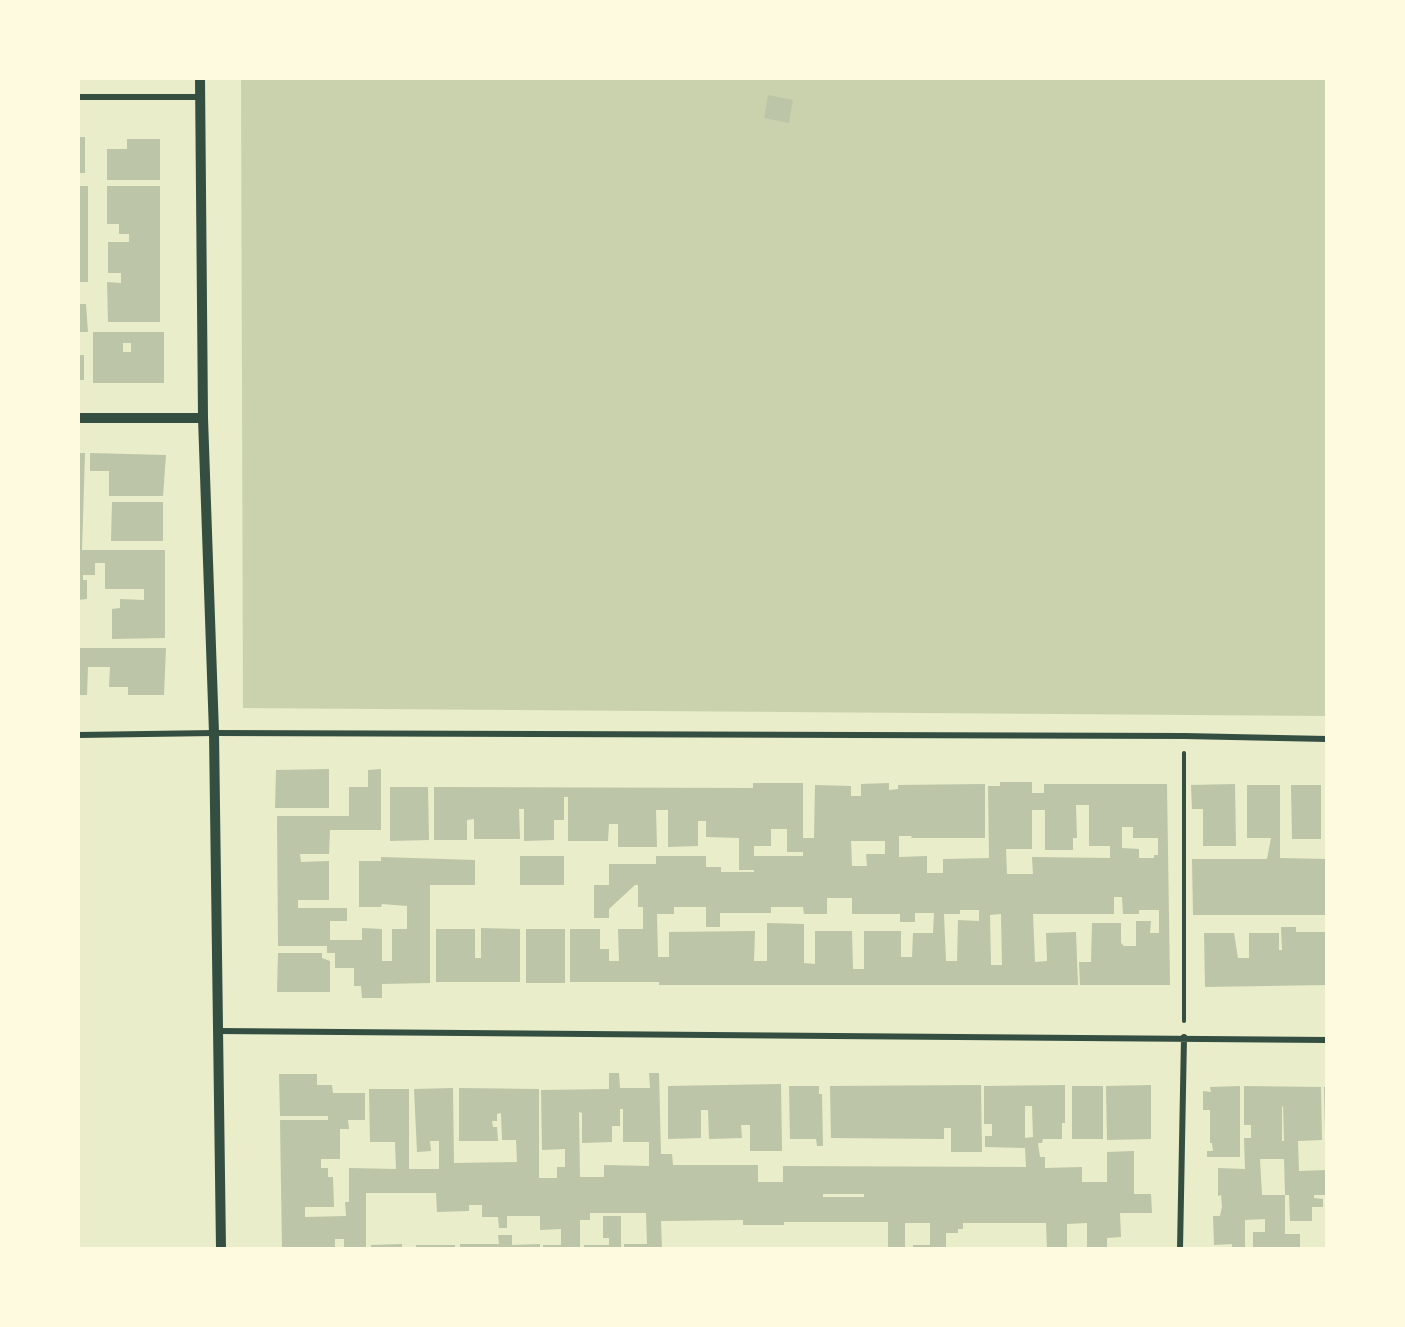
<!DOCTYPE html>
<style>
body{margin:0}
#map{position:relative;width:1405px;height:1327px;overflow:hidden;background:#e9edc9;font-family:Rubik,sans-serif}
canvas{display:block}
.frame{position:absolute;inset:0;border:80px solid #fefae0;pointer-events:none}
</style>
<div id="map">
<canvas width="1405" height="1327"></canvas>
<div class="frame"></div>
</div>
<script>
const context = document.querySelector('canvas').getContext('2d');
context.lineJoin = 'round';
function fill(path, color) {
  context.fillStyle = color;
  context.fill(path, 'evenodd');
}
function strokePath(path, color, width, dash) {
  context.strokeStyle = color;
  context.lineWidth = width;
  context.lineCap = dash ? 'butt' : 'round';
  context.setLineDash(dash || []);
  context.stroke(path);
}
fill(new Path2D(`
 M241,78h1086v638l-1084,-8z`), '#cad2ad');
fill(new Path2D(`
 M768,95l25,5 -4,23 -25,-5z
 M78,137h7v36h-7z
 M127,139h33v41h-53v-31h20z
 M78,186h10v96h-10z
 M107,186h53v136h-52l-1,-40 14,1v-10h-13v-31h21v-8h-10v-10h-12z
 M78,304h8l2,28h-10z
 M93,332h71v51h-71zM123,343h8v9h-8z
 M78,355h6v25h-6z
 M78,453h7l-3,97h83v88l-53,1v-30l8,-1v-9l24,1v-11h-39v-26h-10v12h-12v5h4v19l-9,1z
 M90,453l76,2 -3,41h-54v-25h-19z
 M112,502h51v39h-52z
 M78,648h88l-2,47h-36v-8h-19l1,-20h-22l-1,28h-9z
 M329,769v39h-54l1,-38z
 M381,769v61h-51l-1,24h-29l1,8 28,-1v39h-31v8h49v13h-17v19h32v-12l20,1v32h10v-32h15v-23l-25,-2 -1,3h-22v-46h22v-4l94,3v25h-45v98l-48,1v14h-20l-1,-12h-7v-18h-19v-15h-8v-7h-49l-1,-130h72v-29h19v-17z
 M1000,782h32v11h12v-9h123l3,201h-90l-1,-23h12l1,-39h29v20l3,3h12v-25h15l-1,12h9v-23h-20v4h-16l-1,-17h-8v17h-81l2,48 12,-1 -1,-28 30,-1 2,53h-419v-3h-89v-53h30v20h9v12h10l-1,-32h25v-22h-5v-22h-3l-26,24v9h-15v-33h15v-21h47v-8h50v11h15v5h33v-2h-15v-32l-33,-1v-16h-8v25l-30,1v-37h-12l1,37h-39v-23h-9l-1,17h-40v-44h-4v23h-10v20l-30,1v-32h-5l1,30h-46v-20l-7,1v20h-33v-53l319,1v-5h50v55h11l1,-53 36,1v10h10v-12l28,-1v7l9,-1v-4l87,-1v54h-74l1,-2h-13v21l28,-1v17h16v-14l46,-1 -1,-72h12zM1076,805h13v41h21v12l-78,-1 1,17h-26l-1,-25h26v-39h13v40h28v-12h4zM1122,827h11v11h25v17h-4v3h-15v-9l-17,-1zM771,829h16v23h16v4h-49v-10h17zM851,841h34v13h-19l1,12h-15zM827,898h25v16h48v8h15v-9h19l-1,20h-20l-1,24h-11v-26h-37v38h-11l-1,-38h-37v33l-11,-1v-39l-37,-1v38h-13l1,-30 -86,1v25h-11l-1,-43h17v-7h32v20h14v-14h51v-6h32l1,7h23zM960,910h19v11l-21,-1 -1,41h-11l-2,-47h16zM1001,914l1,51h-11l-1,-50z
 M1235,784l1,62h-33v-37h-11l-1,-24z
 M1247,785h33v73l47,1v56h-134l-1,-56h75l4,-21h-24z
 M1291,785h30v54h-29z
 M1325,785h2v41h-2z
 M390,787h38l1,53 -39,1z
 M520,856h44v29h-44z
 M1281,927h15v5h30l1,53 -122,2 -1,-54h30l4,25h11v-25h30v17h3z
 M481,928l39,1v53h-84v-53h39v29h6z
 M526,929h39v54h-39z
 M278,953h44v5l8,3v31h-53z
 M609,1073h10l1,15h30l-1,-15h10l2,81h11l1,11h85v17h25v-16l243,1 -1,-19 -40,-1v-11h7v-12h-8v-38l81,-1v38h-3v16h-19l-1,4h-4l2,14h5v11l37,-1v15h25v-30l27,-1v43h17l1,19h-32l1,24 -14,1v11h-20v-26l-20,1v25h-20l-1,-26h-83v6h-5v4h-12v16h-33v-4h17v-22h-25v26h-17v-27h-104v3h-41v-5l-82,1 1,28h-38v-5h23l-1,-31h-56v7h-10v29h-37v-4h18v-16l-21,1v-14h-33v12h-8l-1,-11h-16v-12h-13v6l-32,1 -1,-19h-70v56h-22v-10h-9v10h-53l-2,-129h48v-4h-48l-1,-42h38v11h15l1,8h32v27h-17l1,9h-9v30h-19v9h7v9h5l1,30h-29v10l41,-1 -1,-14h4v-34l47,1 -1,-27h-25l-1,-53h40v80h30v-28h-9l1,10 -14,1 -3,-63 39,-1 1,75 63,-1 -1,-22h-14l-1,-27 -4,1v7h-5l1,6h4l1,14h-39v-53l80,1v89h18v-11h8v-18l-23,1 -1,-60 68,-1zM1025,1106h7l1,31 -8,1zM620,1109h3v33h26v24l-45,-1v12h-24l-1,-65 3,1v30l30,-1v-16h8zM823,1194h41v3h-41z
 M781,1084l1,67h-32v-26h-9l1,13 -33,1 -1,-29h-7v28l-33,1v-53z
 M981,1085l1,67h-31v-24h-7v11l-113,-1 -1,-52z
 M1151,1085v54l-44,1 -1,-54z
 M789,1086h30v8h3l1,52h-6l-1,-7h-26z
 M1072,1086h31v53h-31z
 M1240,1086v71h-33v-6h6l-1,-8h-2v-33h-7v-19l8,1 -1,-5z
 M1244,1086l77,1 1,53 -24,1 1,30 28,-1v25h-13v3l9,1v8h-11v14h-22l-1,-26h-4v39h15v15h-47v-17h12v-13l-20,1v29h-13v-5l-18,1 -1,-29h7l2,-9 -1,-12 -3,1v-28l27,1 -1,-31h7v-13h-7zM1283,1106l1,35h-2v-34zM1260,1159h24l1,36h-23z
 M1324,1087h3v46h-2z
 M603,1216h18v33h-37v-4h25v-7h-6z
 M498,1235h14v10l28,-1v5h-80v-5h39z
 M402,1244v5h-31v-4z
 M416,1245h39v4h-39z`), '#bcc5a7');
strokePath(new Path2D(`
 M1184,753v268`), '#344e41', 4);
strokePath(new Path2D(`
 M78,97h122
 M78,735l136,-2 970,3 143,3
 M218,1031l1109,9
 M1180,1249l4,-212`), '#344e41', 6);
strokePath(new Path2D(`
 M200,78l3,340 11,315 7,516
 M78,418h125`), '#344e41', 10);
</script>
